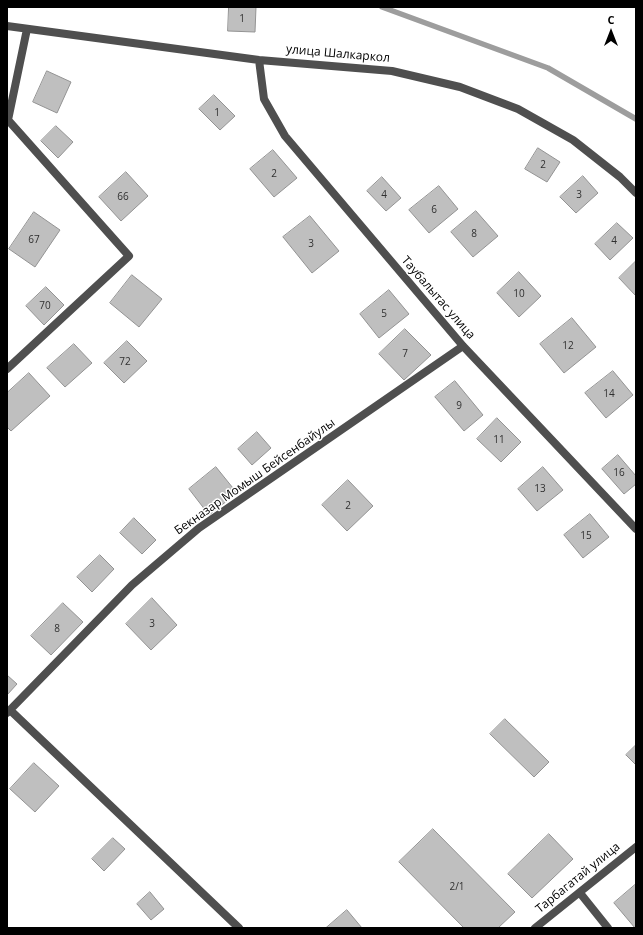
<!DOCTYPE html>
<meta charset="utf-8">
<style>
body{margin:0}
#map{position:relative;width:643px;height:935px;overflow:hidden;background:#fff;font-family:"Open Sans",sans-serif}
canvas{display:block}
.frame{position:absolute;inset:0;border:8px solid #000;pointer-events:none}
.north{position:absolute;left:591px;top:12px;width:40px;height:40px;-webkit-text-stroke:3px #fff;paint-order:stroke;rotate:0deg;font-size:11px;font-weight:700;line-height:16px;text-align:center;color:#000}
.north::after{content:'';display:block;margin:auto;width:14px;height:18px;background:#000;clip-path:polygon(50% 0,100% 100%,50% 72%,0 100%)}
</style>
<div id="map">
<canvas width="643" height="935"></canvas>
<div class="frame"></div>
<div class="north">С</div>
</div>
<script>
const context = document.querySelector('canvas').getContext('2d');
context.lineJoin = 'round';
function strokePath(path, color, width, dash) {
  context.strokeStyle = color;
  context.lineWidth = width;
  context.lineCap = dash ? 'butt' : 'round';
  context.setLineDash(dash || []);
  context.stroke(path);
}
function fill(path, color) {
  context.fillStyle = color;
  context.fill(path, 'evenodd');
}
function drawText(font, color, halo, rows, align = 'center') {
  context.font = font + ' "Open Sans",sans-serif';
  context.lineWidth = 3;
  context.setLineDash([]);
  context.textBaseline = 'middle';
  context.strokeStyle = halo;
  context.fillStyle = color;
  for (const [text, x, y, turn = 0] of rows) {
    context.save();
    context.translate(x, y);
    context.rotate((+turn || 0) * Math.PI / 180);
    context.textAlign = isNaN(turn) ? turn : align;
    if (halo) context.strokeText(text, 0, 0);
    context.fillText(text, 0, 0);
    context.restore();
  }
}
strokePath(new Path2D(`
 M382,7l166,61 88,51`), '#9d9d9d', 5.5);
const building = new Path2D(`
 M229,7h27l-1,25 -27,-1z
 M47,71l24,11 -14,31 -24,-11z
 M214,95l21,21 -15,14 -21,-21z
 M56,126l17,16 -15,16 -17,-17z
 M538,148l22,14 -13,20 -22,-13z
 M273,150l24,28 -23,19 -24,-28z
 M126,172l22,24 -27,25 -22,-24z
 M583,176l15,17 -22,20 -16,-16z
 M382,177l19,21 -15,13 -19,-20z
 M439,186l19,23 -29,24 -20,-23z
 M476,211l22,25 -25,21 -22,-25z
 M34,212l26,18 -25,37 -26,-18z
 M310,216l29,35 -27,22 -29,-36z
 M617,223l16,15 -23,22 -15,-16z
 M636,261v35l-17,-18z
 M519,272l22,24 -22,21 -22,-24z
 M132,275l30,24 -23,28 -29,-24z
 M46,287l18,18 -20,20 -18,-19z
 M389,290l20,24 -30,24 -19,-24z
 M572,318l24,29 -32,26 -24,-29z
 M405,329l26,26 -27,25 -25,-26z
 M127,341l20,20 -23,22 -20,-20z
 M74,344l18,19 -27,24 -18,-19z
 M613,371l20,24 -27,23 -21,-25z
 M29,373l21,23 -39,35 -4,-4v-34z
 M455,381l28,34 -19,16 -29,-34z
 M497,418l24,24 -20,20 -24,-23z
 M257,432l14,16 -19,17 -14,-16z
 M618,455l18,21v8l-12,10 -22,-25z
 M216,467l21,26 -28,22 -20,-26z
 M543,467l20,23 -26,21 -19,-22z
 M348,480l25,26 -26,25 -25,-26z
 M590,514l19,23 -26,21 -19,-23z
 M134,518l22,22 -14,14 -22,-21z
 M100,555l14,14 -22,23 -15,-15z
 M152,598l25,27 -26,25 -25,-26z
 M63,603l20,19 -32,33 -20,-19z
 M7,675l10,9 -10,11z
 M505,719l44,43 -15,15 -44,-43z
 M636,745v20l-10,-10z
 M34,763l25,23 -24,26 -25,-23z
 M433,829l82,83 -17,16h-34l-65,-66z
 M549,834l24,25 -41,39 -24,-24z
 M113,838l12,11 -21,22 -12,-12z
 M636,884v43l-1,1 -21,-25z
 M150,892l14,17 -13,11 -14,-16z
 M347,910l15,18h-36z`);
fill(building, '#bfbfbf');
strokePath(building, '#939393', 1);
strokePath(new Path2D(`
 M7,26l252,34 133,11 68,16 58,22 55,31 47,37 16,16
 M259,60l5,39 21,37 178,210 173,183
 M7,369l122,-113 -121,-136 19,-91
 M10,710l229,218
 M7,713l125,-128 67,-57 264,-182
 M580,893l28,35
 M535,928l101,-81`), '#4f4f4f', 8);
drawText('10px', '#303030', null, [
 ["1",242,19],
 ["1",217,113],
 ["2",543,165],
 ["2",274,174],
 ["4",384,195],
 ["3",579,195],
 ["66",123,197],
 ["6",434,210],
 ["8",474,234],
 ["67",34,240],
 ["4",614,241],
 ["3",311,244],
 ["10",519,294],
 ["70",45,306],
 ["5",384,314],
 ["12",568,346],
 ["7",405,354],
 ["72",125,362],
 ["14",609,394],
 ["9",459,406],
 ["11",499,440],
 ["16",619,473],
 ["13",540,489],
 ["2",348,506],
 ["15",586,536],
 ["3",152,624],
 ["8",57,629],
 ["2/1",457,887]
]);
drawText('12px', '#000', '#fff', [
 ["улица Шалкаркол",338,54,5],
 ["Таубалытас улица",438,298,49],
 ["Бекназар Момыш Бейсенбайулы",255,477,-35],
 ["Тарбагатай улица",578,878,-39]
]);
</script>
